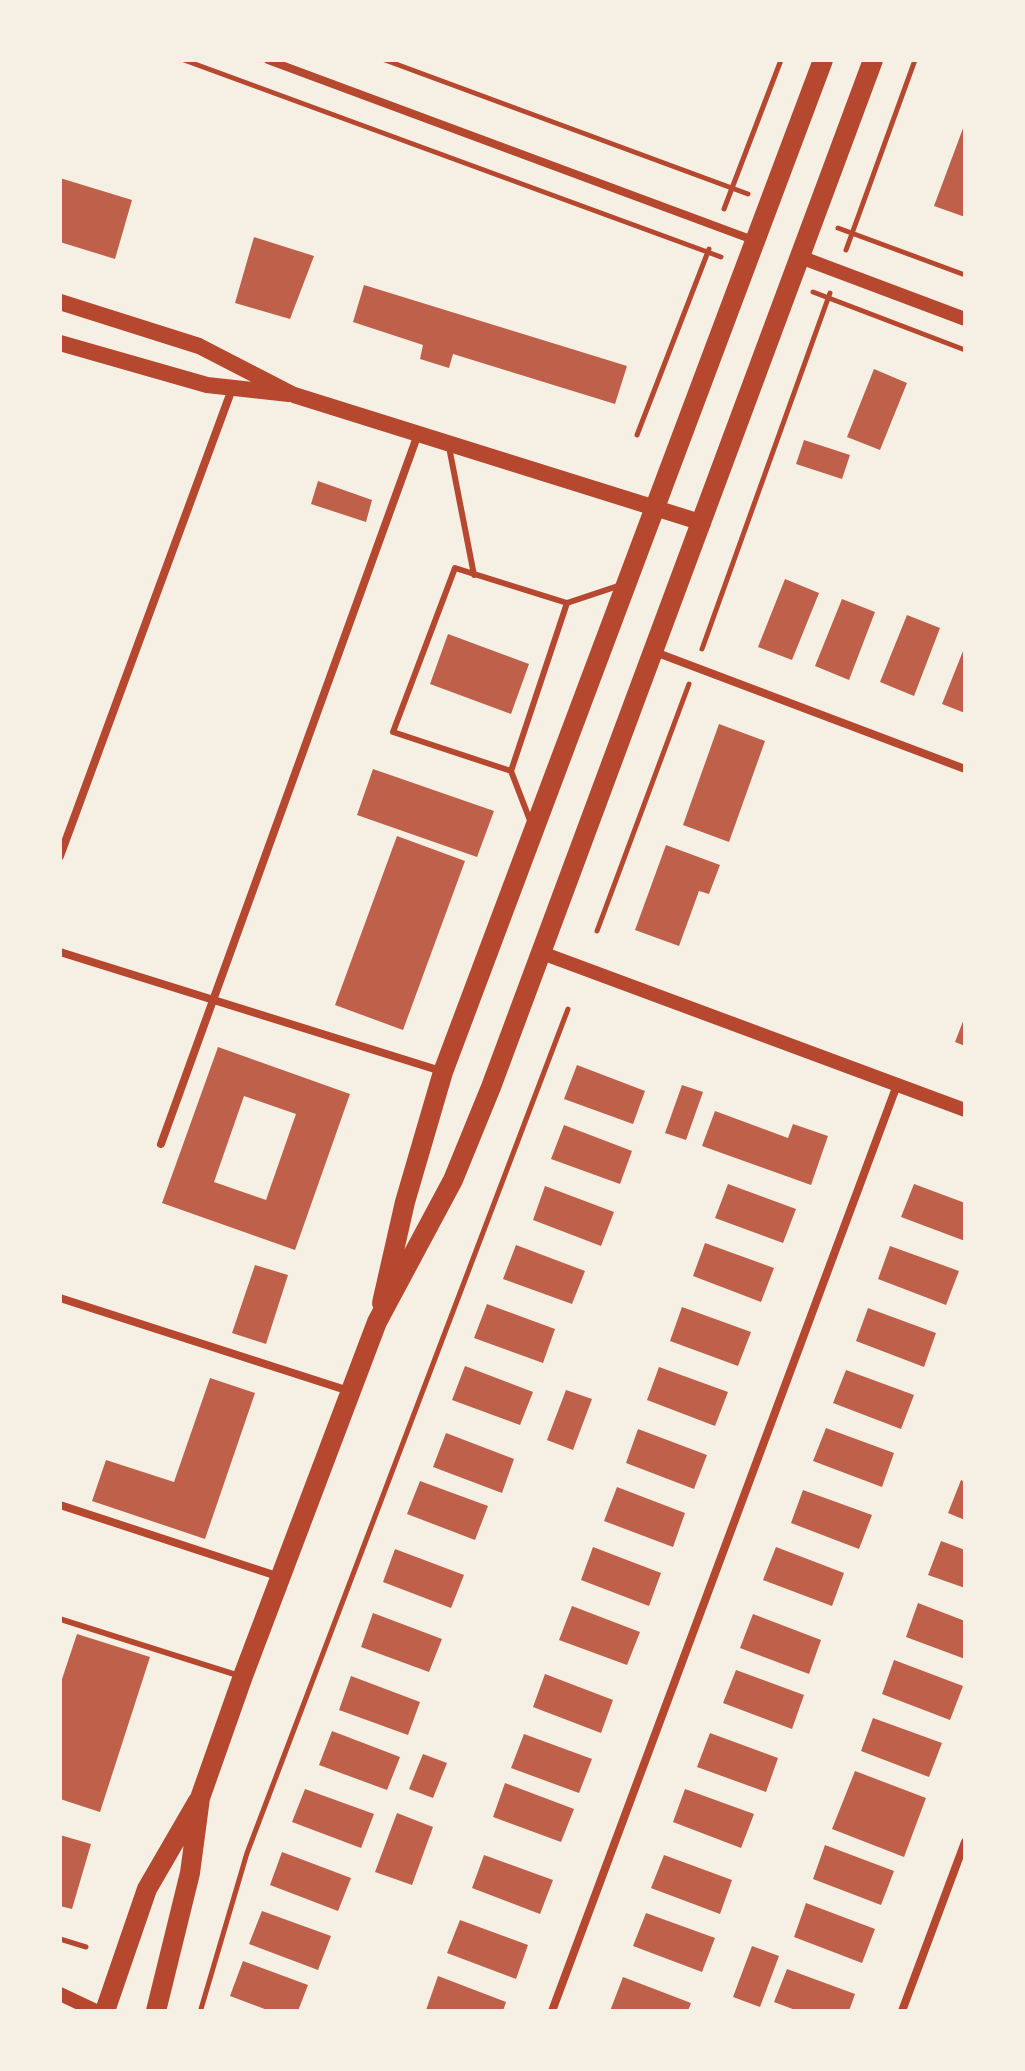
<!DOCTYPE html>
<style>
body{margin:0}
#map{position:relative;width:1025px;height:2071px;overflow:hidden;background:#f6efe4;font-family:"Asap Condensed",sans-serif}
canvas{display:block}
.frame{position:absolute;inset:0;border:62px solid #f6efe4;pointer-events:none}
</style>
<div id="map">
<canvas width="1025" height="2071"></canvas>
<div class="frame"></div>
</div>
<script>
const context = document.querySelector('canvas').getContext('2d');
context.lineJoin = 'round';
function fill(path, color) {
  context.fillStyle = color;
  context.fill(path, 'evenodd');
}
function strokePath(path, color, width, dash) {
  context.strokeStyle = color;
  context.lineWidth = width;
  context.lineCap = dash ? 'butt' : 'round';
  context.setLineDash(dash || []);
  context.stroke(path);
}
fill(new Path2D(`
 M965,123v94l-31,-11z
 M60,178l72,22 -17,59 -55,-17z
 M254,237l60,19 -24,63 -55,-16z
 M364,285l263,81 -12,38 -162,-50 -4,14 -29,-9 3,-14 -70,-23z
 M874,369l33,14 -27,67 -33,-13z
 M804,440l46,15 -8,24 -46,-15z
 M318,481l54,19 -6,22 -55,-18z
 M785,579l34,14 -27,67 -34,-13z
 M842,599l33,13 -26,68 -34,-14z
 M907,615l33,13 -26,68 -34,-14z
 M448,634l81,30 -18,50 -81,-30z
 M965,646v67l-23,-9z
 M719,724l46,17 -36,101 -46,-17z
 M373,769l121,42 -17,46 -120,-42z
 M397,836l68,25 -62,169 -68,-25z
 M666,845l54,20 -11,29 -10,-3 -20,55 -44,-16z
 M965,1016v30l-10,-4z
 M218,1047l132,47 -55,156 -133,-47zM244,1096l52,18 -30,86 -52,-18z
 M577,1065l68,26 -12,33 -69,-25z
 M682,1085l21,7 -17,48 -21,-7z
 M715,1111l73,27 5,-14 35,12 -17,49 -109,-39z
 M564,1125l68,26 -12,33 -69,-25z
 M728,1184l68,25 -13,34 -68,-25z
 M914,1184l51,19v38l-64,-24z
 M545,1186l69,26 -13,34 -68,-26z
 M705,1243l69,25 -13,34 -68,-26z
 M516,1245l69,26 -13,33 -69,-25z
 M890,1246l69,25 -13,34 -68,-26z
 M255,1265l33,10 -22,69 -34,-11z
 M487,1304l68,25 -12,34 -69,-25z
 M682,1307l69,25 -13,34 -68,-25z
 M868,1308l68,25 -12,34 -68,-26z
 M465,1366l68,26 -13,33 -68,-25z
 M659,1367l69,25 -13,34 -68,-26z
 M846,1370l68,25 -13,34 -68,-26z
 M210,1378l45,15 -50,146 -113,-38 14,-41 68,22z
 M566,1390l26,9 -19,51 -26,-10z
 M826,1428l68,25 -12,34 -69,-26z
 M638,1429l69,26 -13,34 -68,-26z
 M446,1433l68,26 -12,34 -69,-26z
 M961,1480l4,2v38l-17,-7z
 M420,1481l68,25 -13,34 -68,-26z
 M617,1487l68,26 -12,34 -69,-26z
 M803,1490l69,25 -13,34 -68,-26z
 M941,1541l24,9v38l-37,-13z
 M593,1547l68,26 -12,33 -68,-26z
 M776,1547l68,26 -12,33 -69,-26z
 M395,1549l69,26 -13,33 -68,-26z
 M918,1603l47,18v38l-59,-22z
 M572,1606l68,26 -13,33 -68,-25z
 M373,1613l69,26 -13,33 -68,-25z
 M753,1614l68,26 -12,34 -69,-26z
 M77,1634l73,23 -50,155 -40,-13v-114z
 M894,1660l69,26 -13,34 -68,-26z
 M736,1670l68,25 -12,34 -69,-26z
 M545,1674l68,26 -12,33 -68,-26z
 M351,1676l69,26 -12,33 -69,-25z
 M873,1718l69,25 -13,34 -68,-26z
 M332,1731l68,26 -13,33 -68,-25z
 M710,1733l68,25 -12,34 -69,-25z
 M524,1734l68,25 -13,34 -68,-25z
 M423,1754l24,9 -14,35 -24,-9z
 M855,1771l71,27 -22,59 -72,-28z
 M505,1783l69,26 -13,33 -68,-25z
 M305,1789l69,25 -13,34 -69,-26z
 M685,1789l69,25 -13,34 -68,-26z
 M397,1813l36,14 -21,58 -37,-13z
 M60,1835l31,9 -19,65 -12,-3z
 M825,1845l69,26 -13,34 -68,-26z
 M282,1852l69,26 -13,33 -68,-26z
 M484,1855l69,25 -13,34 -68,-26z
 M664,1855l68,25 -12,34 -69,-26z
 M806,1903l69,26 -13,34 -68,-26z
 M262,1911l69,25 -13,34 -69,-26z
 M646,1913l69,25 -13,34 -69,-26z
 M460,1920l68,25 -12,34 -69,-26z
 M752,1946l27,10 -19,51 -27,-10z
 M243,1961l65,24 -10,26h-28l-40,-15z
 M787,1969l68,25 -6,17h-51l-24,-9z
 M438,1976l68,26 -3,9 -77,-1z
 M623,1977l68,26 -3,8h-78z`), '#bf614a');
strokePath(new Path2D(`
 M184,60l537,197
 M385,60l363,134
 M724,209l57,-149
 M838,228l127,47
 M846,250l69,-190
 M813,292l152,58
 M637,435l72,-186
 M702,649l128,-356
 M597,931l92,-247
 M60,1939l26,8
 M201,2009l46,-156 321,-844`), '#b5482f', 5);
strokePath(new Path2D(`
 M449,447l25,128
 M455,568l112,35 -56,168 -118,-39z
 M567,603l54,-18
 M511,771l20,52
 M60,1619l180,57`), '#b5482f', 6);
strokePath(new Path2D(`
 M268,60l485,180
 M655,652l310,117
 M60,856l172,-467
 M60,952l381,119
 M161,1144l257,-710
 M60,1298l289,93
 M60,1505l220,72
 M552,2011l345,-926
 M902,2011l63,-169`), '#b5482f', 8);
strokePath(new Path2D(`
 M800,257l165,62
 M542,953l423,157
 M60,1994l36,17`), '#b5482f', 14);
strokePath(new Path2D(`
 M60,302l139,44 95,49 409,128
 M60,343l147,42 82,9`), '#b5482f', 16);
strokePath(new Path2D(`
 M382,1303l23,-101 38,-130 380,-1012
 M105,2011l42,-122 51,-88
 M156,2011l34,-138 10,-75 43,-122 134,-354 76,-142 38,-93 382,-1027`), '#b5482f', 20);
</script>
